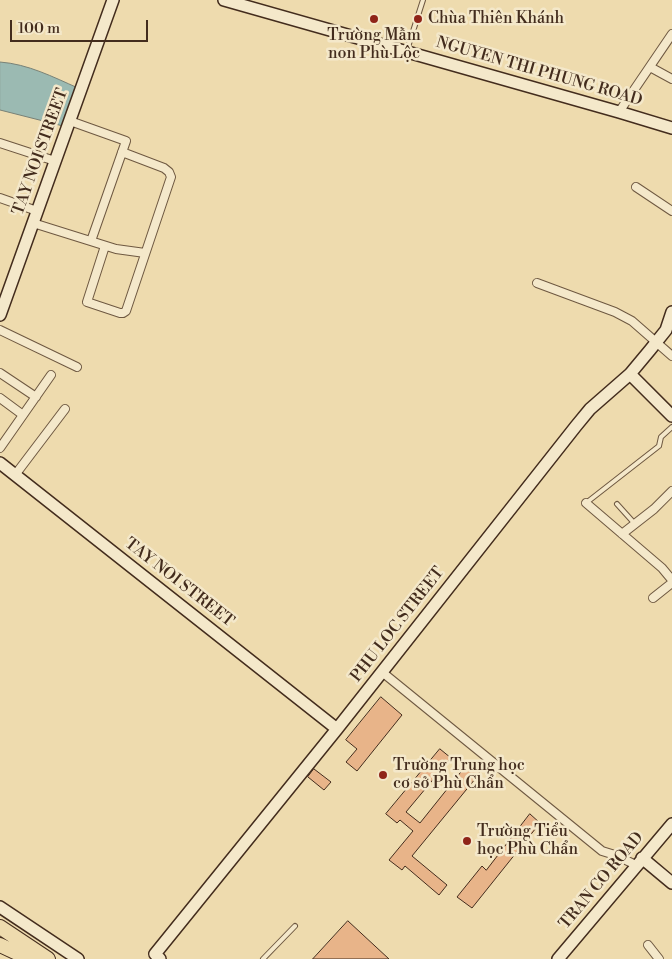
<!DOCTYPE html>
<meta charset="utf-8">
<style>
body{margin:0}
#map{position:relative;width:672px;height:959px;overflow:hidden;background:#eedbae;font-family:"Libre Bodoni",serif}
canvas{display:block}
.scale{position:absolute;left:10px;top:20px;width:138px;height:22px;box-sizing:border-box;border:2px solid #432c1d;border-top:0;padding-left:6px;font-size:15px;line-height:18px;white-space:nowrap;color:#432c1d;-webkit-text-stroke:4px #f4e8ca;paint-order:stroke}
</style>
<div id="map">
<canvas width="672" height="959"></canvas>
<div class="scale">100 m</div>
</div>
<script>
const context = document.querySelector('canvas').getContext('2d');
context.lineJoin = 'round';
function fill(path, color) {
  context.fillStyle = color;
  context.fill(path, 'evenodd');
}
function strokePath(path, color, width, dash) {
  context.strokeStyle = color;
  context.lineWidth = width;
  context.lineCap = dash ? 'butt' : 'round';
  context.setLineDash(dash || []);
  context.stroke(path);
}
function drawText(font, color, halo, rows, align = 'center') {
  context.font = font + ' "Libre Bodoni",serif';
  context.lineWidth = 5;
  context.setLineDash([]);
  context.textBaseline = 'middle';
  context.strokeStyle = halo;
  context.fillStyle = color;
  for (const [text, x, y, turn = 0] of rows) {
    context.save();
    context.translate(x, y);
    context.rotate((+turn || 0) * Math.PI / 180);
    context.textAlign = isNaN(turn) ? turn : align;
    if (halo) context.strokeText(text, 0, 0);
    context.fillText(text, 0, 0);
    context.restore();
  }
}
const water = new Path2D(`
 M0,62c28,2 53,15 78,26l-15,38 -63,-16z`);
fill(water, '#9bbab2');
strokePath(water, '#788176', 1);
const building = new Path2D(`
 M381,697l21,18 -45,56 -11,-9 11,-13 -11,-9z
 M440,749l11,9 -45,54 14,11 48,-60 12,10 -68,83 35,29 -8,10 -34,-29 -3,4 -13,-10 24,-29 -13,-11 -3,3 -11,-9z
 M314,769l17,13 -7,8 -16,-13z
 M530,814l10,9 -68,85 -15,-11 25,-31 4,4z
 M348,921l41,38h-76z`);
fill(building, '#e8b489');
strokePath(building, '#432c1d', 1);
const lane = new Path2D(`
 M407,50l16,-50
 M586,503l73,-57 2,-9 11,-10
 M617,504l18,20
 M263,959l32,-33`);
const street = new Path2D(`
 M650,67l22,12
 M619,112l53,-78
 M70,121l56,20 -35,100
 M0,143l55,18
 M636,187l36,24
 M0,198l37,13
 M33,223l83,26 29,4
 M105,246l-18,56 33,11h3l3,-2 45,-134 -2,-5 -5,-4 -42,-16
 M537,283l78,29 17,9 40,35
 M0,330l77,37
 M0,373l36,24
 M0,398l23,17
 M0,448l51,-73
 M15,475l50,-66
 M586,503l76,65 10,12
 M622,534l32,-25 18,-18
 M653,598l19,-15
 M382,672l220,179 13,4 21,10
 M648,945l11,14`);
const secondary = new Path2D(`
 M224,0l395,112 53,16
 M0,315l113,-315
 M630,374l42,42
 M0,463l337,266
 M642,858l30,25
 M0,907l78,52
 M160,959l-5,-5 182,-225 239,-303 14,-17 40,-35 20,-24 16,-20 6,-18
 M558,959l114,-135`);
const highway = new Path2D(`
 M0,927l48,32
 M0,945l30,14`);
strokePath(lane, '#6e5841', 6);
strokePath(street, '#6e5841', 10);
strokePath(secondary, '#432c1d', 14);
strokePath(highway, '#432c1d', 16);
strokePath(lane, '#f4e8ca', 4);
strokePath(street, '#f4e8ca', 8);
strokePath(secondary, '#f4e8ca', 11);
strokePath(highway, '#eedbae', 14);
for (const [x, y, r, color] of [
 [374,19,5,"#8f2418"],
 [418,19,5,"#8f2418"],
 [383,775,5,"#8f2418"],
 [467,841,5,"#8f2418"]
]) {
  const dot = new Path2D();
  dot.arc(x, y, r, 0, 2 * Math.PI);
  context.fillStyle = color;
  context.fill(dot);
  strokePath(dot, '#f4e8ca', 2);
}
drawText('16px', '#432c1d', '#f4e8ca', [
 ["Chùa Thiên Khánh",428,19],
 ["Trường Mầm",374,36,"center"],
 ["non Phù Lộc",374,54,"center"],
 ["Trường Trung học",393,766],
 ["cơ sở Phù Chẩn",393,784],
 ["Trường Tiểu",477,832],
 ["học Phù Chẩn",477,850]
], 'left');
drawText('16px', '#432c1d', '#f4e8ca', [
 ["NGUYEN THI PHUNG ROAD",539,72,16],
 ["TAY NOI STREET",41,152,-70],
 ["TAY NOI STREET",179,583,38],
 ["PHU LOC STREET",398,625,-52],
 ["TRAN CO ROAD",602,881,-50]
]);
</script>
